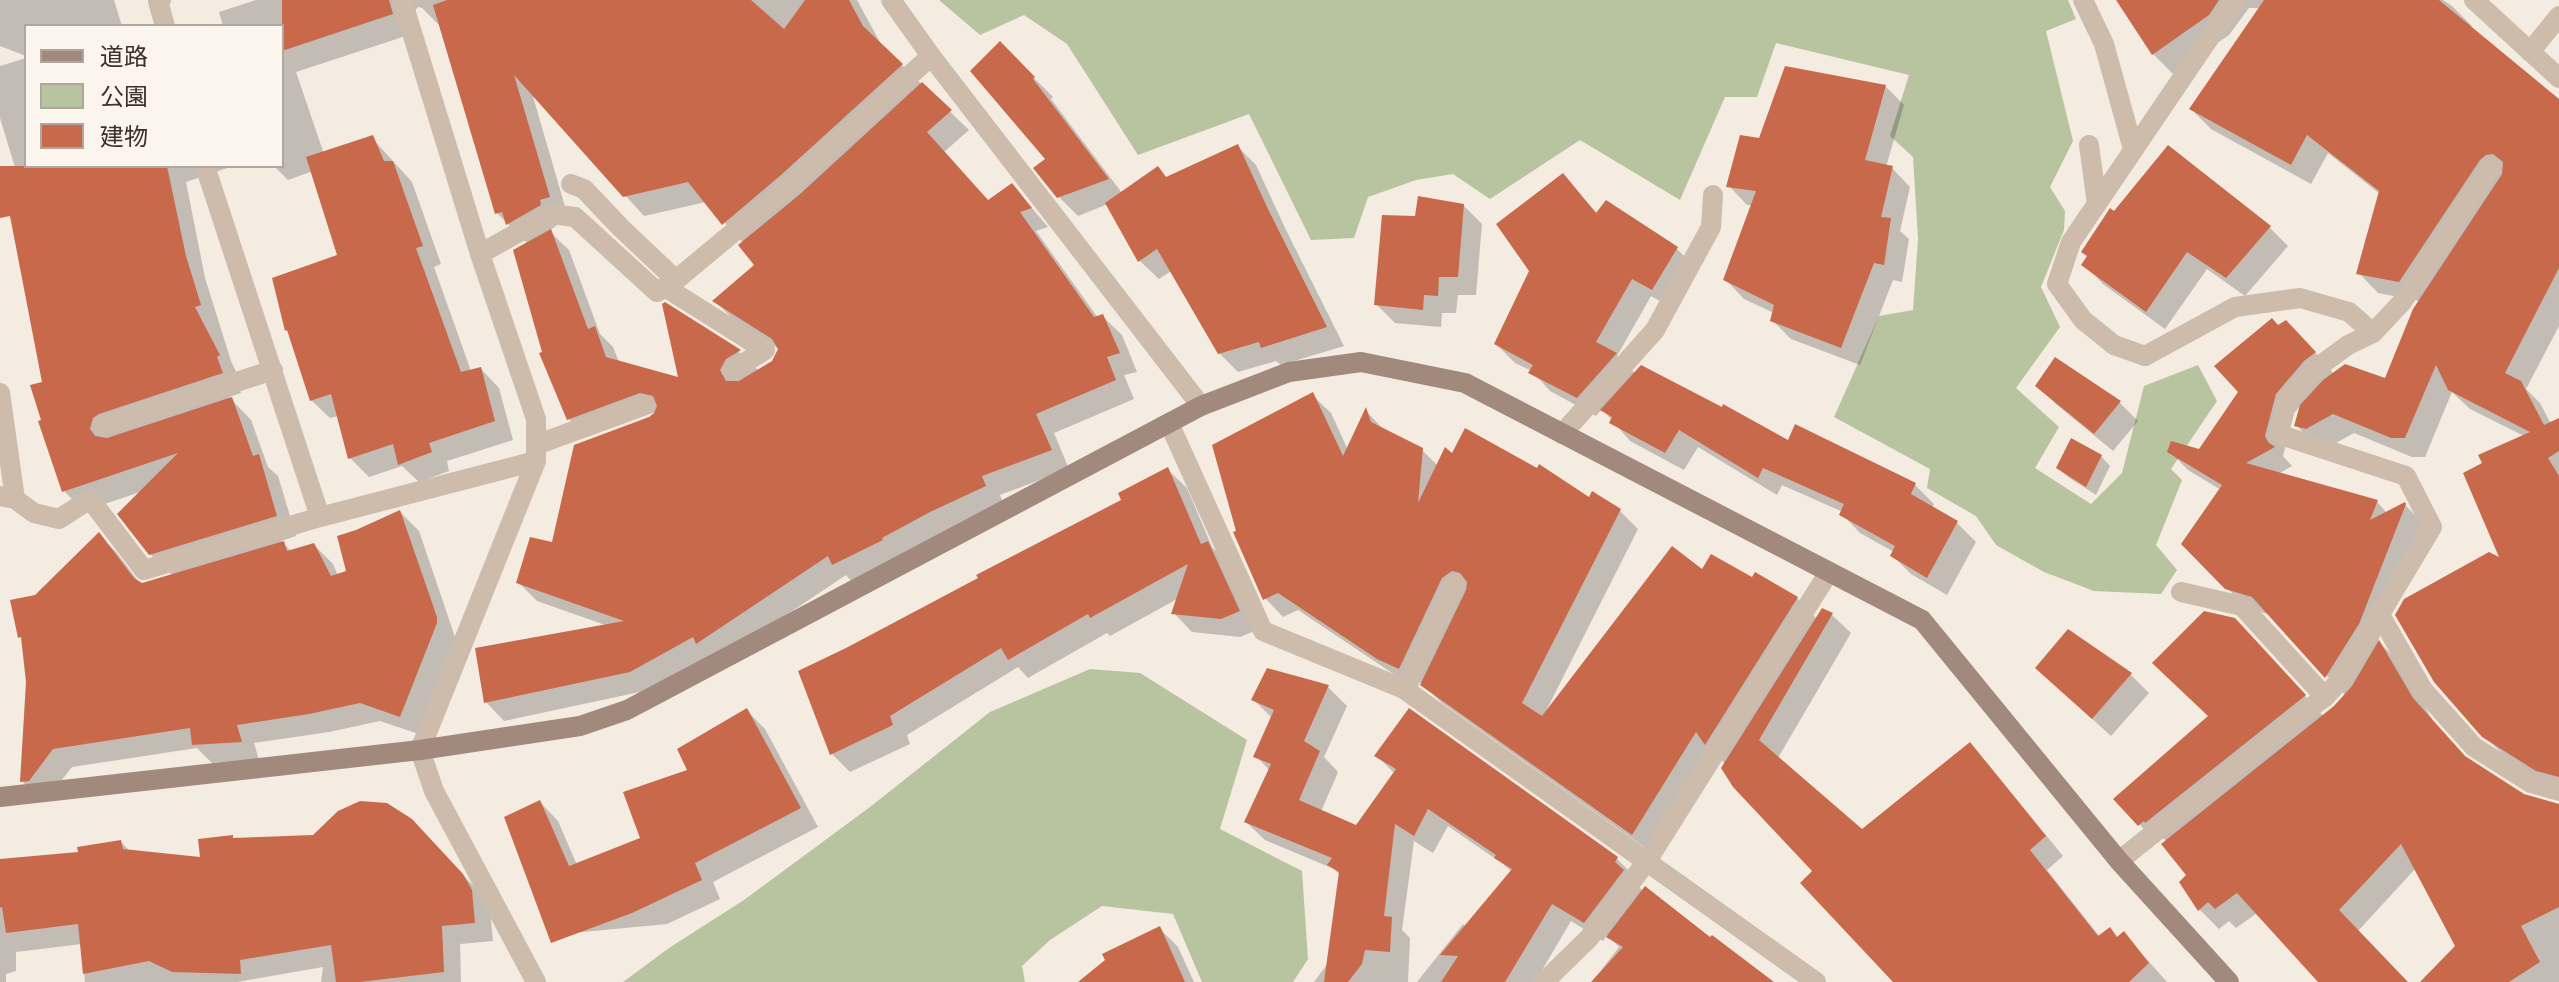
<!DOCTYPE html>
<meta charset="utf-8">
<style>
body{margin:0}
#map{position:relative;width:2559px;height:982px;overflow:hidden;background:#f4ebe1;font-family:"Source Sans 3","Noto Sans JP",sans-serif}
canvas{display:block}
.legend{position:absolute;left:24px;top:24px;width:260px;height:144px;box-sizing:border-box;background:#fbf5ee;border:2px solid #aea6a0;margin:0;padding:10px 14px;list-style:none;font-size:24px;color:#3b302b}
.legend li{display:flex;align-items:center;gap:16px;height:40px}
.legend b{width:40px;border:2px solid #aea6a0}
</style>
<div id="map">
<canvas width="2559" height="982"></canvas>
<ul class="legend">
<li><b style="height:10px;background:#a18a7d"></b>道路</li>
<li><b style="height:22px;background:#b8c4a0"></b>公園</li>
<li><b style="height:22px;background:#c8694b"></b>建物</li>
</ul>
</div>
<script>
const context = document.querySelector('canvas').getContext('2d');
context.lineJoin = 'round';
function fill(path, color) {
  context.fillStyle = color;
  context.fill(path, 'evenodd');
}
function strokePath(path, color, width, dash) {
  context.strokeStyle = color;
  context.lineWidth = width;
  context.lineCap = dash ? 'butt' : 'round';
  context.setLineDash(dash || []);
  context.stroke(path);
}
fill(new Path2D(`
 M939,0h1129l8,19 -30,12 27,110 -23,46 15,24 -1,19 -23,57 19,40 -44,61 43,39 -24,41 56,36 31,-31 22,-87 54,-21 19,36 -46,68 11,11 -26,65 21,25 -16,24 -67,-3 -50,-19 -48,-27 -20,-29 -49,-28 3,-19 -96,-52 45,-101 34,-6 5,-71 -5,-82 -23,-21 19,-61 -133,-32 -19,54h-32l-45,103 -100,-60 -90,59 -37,-25 -37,6 -48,17 -14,41 -43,2 -62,-126 -111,41 -71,-111 -43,-29 -44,20z
 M1090,669l50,4 107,67 -27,89 82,42 6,88 -15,23h-91l-29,-68 -71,-8 -52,34 -28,26 3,16h-402l46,-34 75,-48 126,-93 120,-95z`), '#b8c4a0');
fill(new Path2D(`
 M0,0h114l8,26h-96v30l-26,-10z
 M256,0h601l25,46 87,84 -25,22 45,50 23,-17 36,42 -12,4 62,87 5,-1 19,18 15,37 -13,3 10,24 -80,34 15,36 -69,26 4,10 -152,77 -6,-7 -130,87 -67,28 -145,31 -18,-19 122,-76 -71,-25 -19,-19 35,-38 97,-125 8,-8 -71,26 -18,-18 -24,-66 -17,-109 -31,-31 -58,-188 -17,-17 -4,-1 -10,12 4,15 -116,38 28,82 48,-16 40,44 29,82 -7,3 37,104 10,-2 18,19 14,52 -66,21 2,10 -30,11 -17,-16 -33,11 -19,-19 -11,-42 -9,2 -19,-18 -21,-67 -3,-3 53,-74 -27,-85 -25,9 -14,-14h8v-140h-59l-4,-14zM532,93l112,123 62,-14 37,41 14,22 -42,36 18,18 46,30 -6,13 -14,9 -20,-19 -74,-47 16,75 -62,-18 -6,-15 -13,-13 -31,-84 -20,-19 19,-14z
 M2118,0h325l9,6 20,20 -2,2 89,84v214l-33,63 14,14 12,23 7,-3v367l-54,-34 -21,-20 19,-175 21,-125 -54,-27 -18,-17 -27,65h-13l-58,-24 -27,15 -11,-3 -20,-20 6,-21 -8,9 -11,43 9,10 -14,8 99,28 10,11 17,-9 19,19 -45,118 21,21 34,59 37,41 56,35 33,8v177h-136l35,-36 -42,-78 -58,63 49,51h-87l-63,-69 -21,15 -7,-7 -10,8 -20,-20 -11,-34 -21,-33 -4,-4 -5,5 -18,-18 70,-108 44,-78 70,78 22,-21 -76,-81 -24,-8 -62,-63 37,-54 -33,-20 -19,-19 31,1 40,-60 38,-64 27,13 29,33 52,7 34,-80 -42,-8 -19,-20 21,-79 -52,-41 -17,31 -100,-55 -20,-20 70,-101h-12l-20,27 -56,39 -20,-20z
 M1000,44l53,53 -2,2 71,94 36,-24 10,10 69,-33 19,19 30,65 58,116 -63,19 -5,-4 -38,11 -19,-19 -48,-82 -12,8 -19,-18 -32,-57 -30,12 -19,-19 -11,-37z
 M26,58v108h207l-47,16 19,96 26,83 7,15 -3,1 6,16 -12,4 22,23 17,47 10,9 18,60 -15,5 11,11 22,-7 19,19 5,12 10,-4 52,-60 19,19 36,106 -36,97 -39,-13 -51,11 -75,11 5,17 -47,3 -15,-15 -125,19 -25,32 -6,1 -19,-19 77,-246 18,18 24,32 32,-9 -23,-22 -7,-63 -59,20 -20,-20 5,-147 -69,-226v-52z
 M1885,86l19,19 -18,62 6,1 18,19 -10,44 9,8 -7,43 -9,-2 -33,85 -69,-26 -19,-19 2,-7 -30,-14 -18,-19 27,-75h-6l-18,-19 31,-45z
 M1562,176l36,38 8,-11 71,46 19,19 -25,39 -20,-11 -34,60 19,18 153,69 84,20 42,22 19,19 -2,4 25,15 19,19 -29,53 -36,-21 -19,-19 2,-3 -34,-19 -18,-19 1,-2 -61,-27 -5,10 -79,-48 -14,23 -54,-29 -28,-32 -6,7 -46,-25 -18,-20 -17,-8 -19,-19 36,-73z
 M1463,205l19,19 -6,71h-18l-2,18h-14l-1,14 -46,-4 -19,-19 41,-86z
 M2115,214l154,13 19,19 -43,50 -38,-27 -42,60 -62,-45 -19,-19z
 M2055,360l65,43 18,18 -25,30 -57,-47 -18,-18z
 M1312,395l19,18 17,37 18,-39 19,20 37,19 16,16 15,-10 166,54 19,19 -91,180 2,1 154,-138 50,8 44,18 20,21 6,-9 9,5 19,18 -73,125 84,74 107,-87 19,19 75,92 -16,14 53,67 19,2 5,-5 43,48h-268l-84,-111 -101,-120 -63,101 -209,-149 -22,-21 -2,5 -20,-10 -100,-67 -15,7 -18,-19z
 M2101,456l9,10 -14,29 -28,-18 -10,-9z
 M1168,470l19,18 25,59 14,15 31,68 -17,7 -48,-5 -18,-19 5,-15 -69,38 -3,-3 -79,45 -10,-11 -111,68 3,9 -60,28 -18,-18 15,-104 276,-149z
 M2068,631l63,44 18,18 -38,43 -55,-50z
 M1268,670l60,17 19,19 -23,51 14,15 -17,40 36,15 38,-53 -19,-19 241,104 18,18 -2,4 10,10 124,91h-175l27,-35 -12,-12 -4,6 -32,-20 -36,61h-118l46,-58 3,3 46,-55 -9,-8 -55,-38 -15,27 -19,-12 -12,89 8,8 -2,44h-94l14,-19 13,-87 -7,-7 -69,-29 -19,-18 24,-51 -14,-15 17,-37 -20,-20z
 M746,710l19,19 53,98 -105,55 7,17 -53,25 -105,10 -22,-132 18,19 19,44 66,-26z
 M235,840l196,1 51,54 8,15 3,31 -33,3 1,38h-140l2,-15 -86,15h-152l-3,-38 -66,8v19l-10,3v8h-6v-121l80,-7 41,-12 9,9 72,8z
 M1159,928l19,19 16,35h-113z`), '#0003');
fill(new Path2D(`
 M282,0h107l4,14 -111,37z
 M447,0h304l33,29 21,-29h44l14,26 40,38 -122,111 -59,50 -34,-43 -65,15 -109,-122 36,122 -10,3 1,5 -35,20 -4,-13 -7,2 -62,-209z
 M2116,0h103l-10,15 -57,40z
 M2264,0h175l120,99v169l-54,105 16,8 23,44 15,-7v33l-11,7 11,18v301l-23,-6 -54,-34 -48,-55 -39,-67 9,-16 85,-47 10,5 -36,-84 19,-10 -4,-8 52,-23 -82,-42 -12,-25 -31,73h-14l-58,-24 -27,15 -12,-3 6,-21 23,-25 22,-16 40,14 28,-69 89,-135 1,-12 -10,-8 -7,1 -6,5 -81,122 -43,-8 23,-83 -72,-56 -16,30 -102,-56z
 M1000,41l35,36 -2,2 76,100 -52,19 -24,-30 12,-9 -75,-88z
 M1785,66l101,19 -21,75 28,6 -12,51 10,1 -7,47 -10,-2 -33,85 -71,-27 4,-16 -51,-25 33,-89 -30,-4 14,-52 19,3z
 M922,82l30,28 -25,22 61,68 24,-17 20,25 -12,4 74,105 9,-3 17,39 -13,4 9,23 -80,34 16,36 -70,26 4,10 -56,26 -48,26 1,2 -51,25 -4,-9 -132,88 -3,-7 -63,35 -146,31 -9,-55 149,-27 -108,-38 14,-46 22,5 22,-97 75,-28 5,-4 3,-7 -4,-10 -13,-3 -73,27 -28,-67 3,-1 -29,-102 38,-21 37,100 7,-3 11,31 72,20 -16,-73 3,-2 76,48 -15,9 -6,11 6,11h13l33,-20 6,-12 -6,-10 -60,-38 42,-36 -16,-20 61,-50z
 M373,135l11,26h9l30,85 -7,2 45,124 20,-5 14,54 -66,22 3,9 -34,13 -5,-21 -45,15 -17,-65 -21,7 -23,-71 -2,1 -13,-53 65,-23 -31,-98z
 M1238,144l30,65 59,118 -66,21 -2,-6 -41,12 -61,-105 -19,13 -33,-59 53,-37 8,11z
 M2168,145l103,81 -45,52 -39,-26 -41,60 -65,-47 6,-9 -6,-4 29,-44 4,3z
 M0,166h167l19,90 15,49 -6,2 25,48 -3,2 6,16 -124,41 -6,4 -3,11 5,7 12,2 125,-41 21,59 6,-2 18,62 -128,39 -32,-41 61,-61 -116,39 -24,-71 3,-1 -11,-35 12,-3 -32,-166 -10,2z
 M1563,173l33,40 10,-13 72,47 -26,43 -20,-11 -36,63 21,11 -40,45 -49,-25 5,-8 -39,-21 35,-73 -33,-47z
 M1418,196l46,8 -6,73h-19l-1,19 -14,-1 -1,15 -49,-5 8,-90 33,1z
 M2272,318l6,7 8,-5 30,32 -12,9 -28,33 -11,42 3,6 7,5 -29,16 132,37 -8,20 35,-18 1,2 -47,120 -34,54 -73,-81 -27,-8 -44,-45 41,-59 -55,-33 4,-11 28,8 39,-57 -24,-26z
 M2055,357l66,44 -27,33 -59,-48z
 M1641,365l81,42 1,-3 65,36 7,-16 121,59 -5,11 47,27 -31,57 -37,-22 5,-10 -56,-31 5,-11 -81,-36 -5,10 -79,-48 -14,23 -56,-30 3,-6 -12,-7z
 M1313,392l30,64 23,-49 5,15 52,26 -5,55 27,-56 7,6 13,-25 72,40 2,-4 50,33 3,-6 29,18 -99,194 20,13 130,-170 30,23 9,-15 41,23 3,-5 43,25 -93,148 -9,-13 -64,103 -212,-150 46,-95 1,-8 -7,-9 -8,-2 -10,7 -43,91 -22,-10 -99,-66 -15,7 -30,-68 3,-1 -24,-86z
 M2071,438l31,17 -16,32 -30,-19z
 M1168,467l33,77 7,-3 32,70 -19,8 -50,-5 17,-50 -98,54 -2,-4 -80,46 -7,-12 -111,68 3,9 -63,30 -32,-84 48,-23 132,-70 -2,-3 145,-75 -3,-7z
 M400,510l37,107v6l-37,94 -40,-14 -51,11 -72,11 5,17 -50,3 -2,-17 -137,21 -24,32 -9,1 6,-100 -5,-45 -3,1 -8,-38 25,-5 64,-63 35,46 8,5 142,-42 3,10 27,-8 17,33 15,-5 -9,-35 19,-6z
 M1822,608l11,5 -74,127 103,89 108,-87 76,94 -16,14 68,86 12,-9 7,10 7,-6 25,32 -20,19h-236l-93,-99 12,-12 -79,-84 -12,-19z
 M2204,611l31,7 71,77 -161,128 -1,-2 -6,5 -25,-27 95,-83 -56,-53z
 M2068,629l64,44 -40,46 -57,-51z
 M2379,640l34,58 52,58 59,38 35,10v103l-38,19 19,36 -31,20h-89l35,-36 -54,-102 -62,66 69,72h-90l-81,-89 -22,16 -7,-7 -10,9 -19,-29 7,-7 -25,-31 173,-138 18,-20z
 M1267,668l62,17 -25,56 16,10 -21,49 57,25 40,-56 -22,-13 35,-48 209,149 -3,5 9,8 -40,53 -32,-19 -47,78h-64l17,-26 -18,-1 72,-86 -18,-11 2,-3 -68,-46 -14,27 -19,-12 -11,92 8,1 -2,35 -25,-2 -3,14 -14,18h-24l15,-110 -12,-7 5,-7 -88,-36 27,-58 -18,-7 21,-47 -23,-10z
 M747,708l54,100 -106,55 7,17 -70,33 -81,30 -47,-126 36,-17 29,66 71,-28 -17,-46 64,-22 -10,-21z
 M360,801l27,2 25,16 51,55 9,16 3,33 -33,3 2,46 -84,10h-24l-5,-37 -91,15 1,14 -69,-2 -23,-11 -66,13 -5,-50 -72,9 -4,-26 -2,1v-49l78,-7 -1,-5 44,-7 2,9 77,8 -2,-18 35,-4v3l80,-3 25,-24z
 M1645,886l65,51 2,-2 62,47h-183l32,-35 -17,-10z
 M1160,926l25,56h-107l27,-22 -3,-6z`), '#c8694b');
strokePath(new Path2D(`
 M2083,0l21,44 29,105
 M2089,145l8,59
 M571,184l13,5 37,39 55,52 114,-95 141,-129
 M480,254l71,-40 24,3 82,75 19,-12
 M665,287l100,63 -32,20
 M2145,356l90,-49 65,-9 49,14 24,21
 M103,426l170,-56
 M1562,434l93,-104 56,-103 2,-32
 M536,445l108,-40
 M0,496l15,3 19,14 25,6 31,-20 54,71
 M2181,592l61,14 83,91
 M2380,615l43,75 51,57 57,36 28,8
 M1404,689l50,-105
 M2299,716l26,-19 16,-18 91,-152 -26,-51 -128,-42 10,-36 26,-28 34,-25 25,-12 29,-31 89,-135
 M420,750l14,41 102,191
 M1544,982l45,-44 58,-77 182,-289`), '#cdbbac', 20);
strokePath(new Path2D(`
 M161,0l-3,1 7,25
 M402,0l78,254 56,165v42l-116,289
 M891,0l40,56 270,350
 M2474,0l85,78
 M2530,52l29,-36
 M205,166l115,351 216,-56
 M2145,356l-31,-11 -31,-25 -26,-36 14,-42 164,-242
 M0,393l15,106
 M1169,423l94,208 141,58 412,293
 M144,570l176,-53
 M2119,861l180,-145`), '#cdbbac', 20);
strokePath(new Path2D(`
 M0,797l420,-47 160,-24 47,-16 574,-304 88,-34 72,-10 104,21 457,237 197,241 110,121`), '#a18a7d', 20);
</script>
